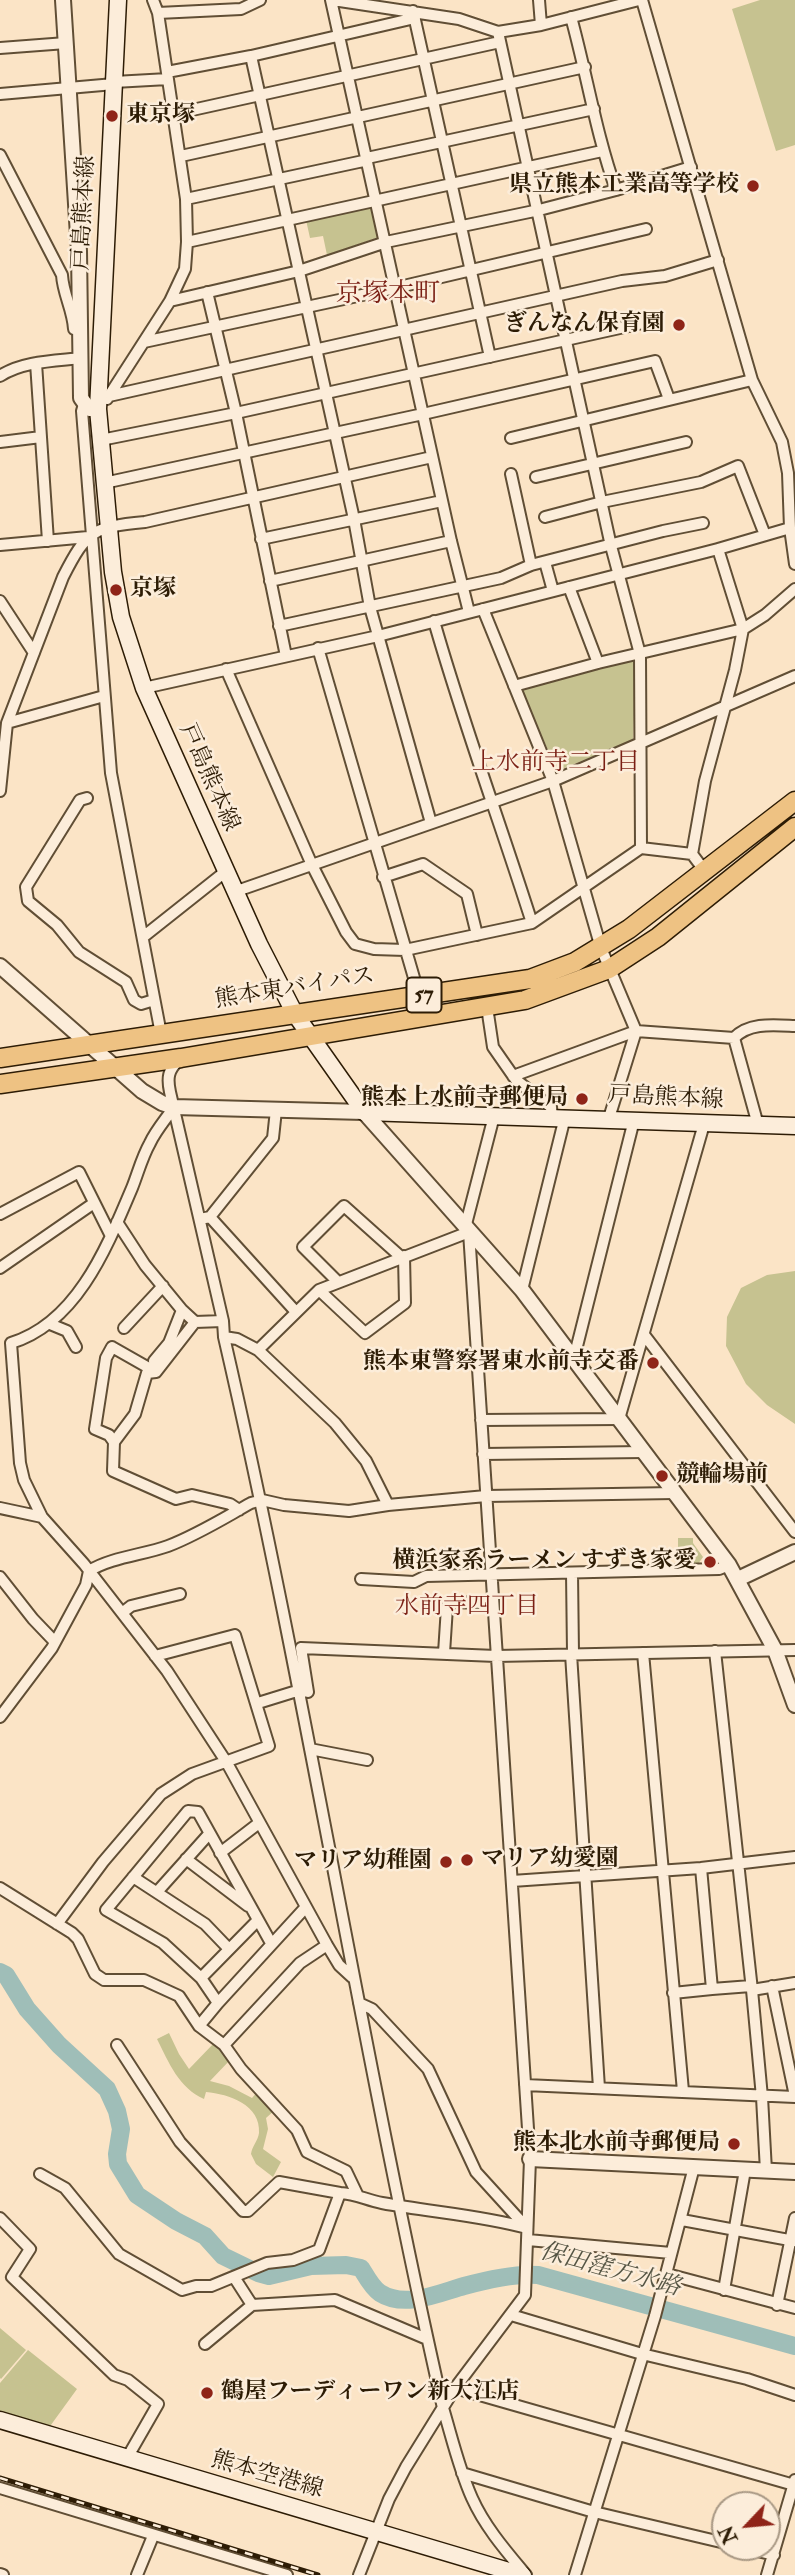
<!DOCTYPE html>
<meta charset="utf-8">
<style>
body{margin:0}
#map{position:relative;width:795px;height:2575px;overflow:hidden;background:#fbe4c6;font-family:"IM FELL Double Pica",serif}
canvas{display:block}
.north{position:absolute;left:711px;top:2491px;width:70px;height:70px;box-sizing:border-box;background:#fcedda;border:2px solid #a99985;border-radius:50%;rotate:244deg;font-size:19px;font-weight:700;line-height:28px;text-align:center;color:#2d1c05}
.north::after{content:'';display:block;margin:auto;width:24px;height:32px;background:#8f2418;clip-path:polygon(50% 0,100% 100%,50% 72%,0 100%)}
</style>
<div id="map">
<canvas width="795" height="2575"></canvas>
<div class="north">N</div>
</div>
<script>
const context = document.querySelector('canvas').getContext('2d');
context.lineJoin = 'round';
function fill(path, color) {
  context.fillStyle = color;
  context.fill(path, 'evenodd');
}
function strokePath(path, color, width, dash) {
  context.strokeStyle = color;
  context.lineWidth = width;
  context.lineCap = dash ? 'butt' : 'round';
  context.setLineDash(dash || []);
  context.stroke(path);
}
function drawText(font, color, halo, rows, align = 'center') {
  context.font = font + ' "IM FELL Double Pica","Noto Serif JP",serif';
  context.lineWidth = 5;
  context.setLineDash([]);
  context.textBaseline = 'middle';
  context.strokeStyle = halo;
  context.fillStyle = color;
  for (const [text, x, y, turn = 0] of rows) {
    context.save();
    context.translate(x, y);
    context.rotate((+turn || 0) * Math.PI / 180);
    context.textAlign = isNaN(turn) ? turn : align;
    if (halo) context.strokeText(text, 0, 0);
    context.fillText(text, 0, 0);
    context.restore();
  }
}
fill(new Path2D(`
 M760,0h35v145l-19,6 -44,-142z
 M372,205l7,32 -52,18 -4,-19 -13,2 -4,-18z
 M633,660l3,3 -3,77 -76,31 -36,-83z
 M795,1271v153l-28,-19 -21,-21 -20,-38 1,-29 14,-29 26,-13z
 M693,1538v5l10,14 -5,7h-20v-26z
 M169,2033l10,21 10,15 26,-27 16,17 -21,22 19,5 23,12 6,-7 17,19 -9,8 2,11 -5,20 18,13 -8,15 -17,-13 -5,-10c1,-8 7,-13 8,-21 2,-28 -30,-39 -53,-41l-2,7c-25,-11 -35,-36 -47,-60z
 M0,2328l26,22 -25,29 -1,-1z
 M28,2350l49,39 -29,40 -48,-14v-32z`), '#c6c290');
strokePath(new Path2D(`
 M0,1972l6,3 21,34 32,36 48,44 10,22 4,18 -4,25 1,10 19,31 39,26 29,15 18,20 35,17 11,3 42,-10 35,-1 15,3c5,8 11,20 19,25 25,16 59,0 84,-7 22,-6 51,-13 74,-11l257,71`), '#9fbeb8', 18);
const minor = new Path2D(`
 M331,0l120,541 18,71
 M333,0l126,19 39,13 43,-7 98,-25
 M539,0l2,25
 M642,0l110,380 30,62 6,31 2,55 5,36
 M413,11l77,346
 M158,13l83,-4 19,-9
 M571,17c16,58 25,117 45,173
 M498,32l113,514 29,108 1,194
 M0,48l66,-5
 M251,56l103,463 16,88 61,216
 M167,72l84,-16 164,-38
 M114,82l54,-3
 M0,94l114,-10
 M174,114l326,-72
 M0,155l62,120c1,19 11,35 12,54
 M181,156l404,-89
 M367,158l227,-49
 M186,199l182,-39
 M187,242l415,-91
 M207,292l29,121 50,243
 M170,301l129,-30 87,-29 153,-32 77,-20 75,-23
 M144,342l251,-54 251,-59
 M36,363l12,178
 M0,376c23,-15 55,-15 81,-18l-1,-4
 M109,396l513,-115 43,-5 53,-16
 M107,399l63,-98 15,-32 2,-27 -1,-43 -28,-186 -5,-13
 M84,404l-2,7 29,362 50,261
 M511,438l241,-58
 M101,440l135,-27 411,-91
 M0,442l41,-5
 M511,474l20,91
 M536,477l150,-35
 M104,483l319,-69 232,-53 14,38
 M545,517l57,-15 99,-20 37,-16 27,69
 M261,539l181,-38
 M0,545l88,-8
 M545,562l8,29
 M270,581l181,-40
 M569,587l29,76
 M0,601l34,52
 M483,609l70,172 48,167 35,83 -27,87
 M434,621c29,102 66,201 98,302
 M279,626l222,-48 30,-13 132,-34 40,-8
 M318,648l101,347
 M226,669l86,196 34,67 9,12 19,5 31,1 127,-27 109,-75 51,6 12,16
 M514,686l84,-23 145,-34 22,-14 30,-26
 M144,688l234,-52 340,-87 72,-21
 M7,723l97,-27
 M0,791l7,-68 56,-146c24,-47 30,-50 82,-55l287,-65
 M87,798l-7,2 -54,87 2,14 29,24 22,27 47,30 8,18 7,4 13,-4
 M692,854l13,-73 30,-111 8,-41 -25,-80
 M383,877l40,-13 44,30 10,41
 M234,892l319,-111 242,-105
 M143,937l82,-65
 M487,1007l6,40 23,33 35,27 1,10
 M734,1038c15,-16 40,-13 61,-12
 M179,1060c-11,10 -12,18 -9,32l53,229 1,16c82,355 138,715 219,1071 9,30 16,61 29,90 13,29 34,53 54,77
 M513,1076l123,-45 98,7 24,87
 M0,1214l79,-42 32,64
 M210,1217l86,95
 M200,1219l10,-2 63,-79 3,-28
 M117,1222l28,43 37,45
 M465,1228l29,-112
 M0,1268l94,-65
 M338,1282l-35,-35 41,-41 57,51
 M319,1290l46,43 40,-30 -1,-47
 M522,1290l43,-173
 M195,1322l28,-1
 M50,1324l17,7 9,16
 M124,1328l39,-42
 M645,1336l150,196
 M224,1337l13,2 21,11 77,73 31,38 22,44
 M11,1343l9,120 4,17 18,37 42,47 83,107 60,92 100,182 12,20 13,12
 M11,1343c66,-20 96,-96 121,-155 6,-15 10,-31 18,-45 6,-13 16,-24 24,-36
 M258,1350l61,-60 150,-58 61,927 -5,136 -70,93 -49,79 -17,32 -30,76
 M574,1358l60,-238
 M154,1361l15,-18 13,-33 13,12 -39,50 -9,1 -12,41 -21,28 -1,29 63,28 16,-4 38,9 9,6
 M481,1420l138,-1 85,-295
 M114,1442l-5,-7 -14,-6 11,-71 6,-11 44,25
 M483,1454l161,-2
 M0,1508l42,9
 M572,1573l1,80
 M0,1577l33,42 22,23
 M361,1579l53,3 12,-6 293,-7 10,-4
 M122,1613l9,-7 49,-12
 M715,1651l37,339 10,107 4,74
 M444,1653l3,-46 3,-5 35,1
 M643,1653l40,438
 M571,1654l28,434
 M258,1703l42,-13 8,2 -7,-44 195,8 299,-6
 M0,1717l52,-69 34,-63 3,-14c23,-14 54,-16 79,-25 29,-11 56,-28 83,-43l11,-3 22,5 65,6 39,-6 98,-9 189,-3
 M310,1749l57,11
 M220,1853l39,-30
 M186,1859l62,47
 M133,1877l72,47 24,25
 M512,1881l189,-13 94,-11
 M0,1888l72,45 6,6 17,35 9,6h40l35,16 20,30 25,19 17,24 56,61 10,22 39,19 11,23
 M157,1892l52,-58
 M57,1924l46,-62 58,-68 31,-20 77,-28 -34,-111 -80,21
 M201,1978l57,-58
 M772,1986l23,110
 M712,1989l39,-3
 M752,1990l43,-7
 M673,1993l39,-4 -11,-121
 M218,2003l-17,-25 -38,-35 -57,-33 82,-99 10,1 73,131
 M359,2003l13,6 56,60 48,103 51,56
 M199,2026l19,-23 87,-95
 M117,2045l63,97 63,69h5l31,-29 61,11
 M224,2045l76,-82 27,-18
 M525,2085l270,12
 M40,2174l25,14 54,66 63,36 14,-4h15l56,-23 26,-3 26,-10 21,-57c17,1 26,7 42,10 48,9 98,12 145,25
 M0,2218l30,31 -18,28 102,98 14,5 30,24 -31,54
 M682,2220l113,21
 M528,2240l143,13
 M667,2274l128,34
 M234,2277l18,28
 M724,2290l21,-120
 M777,2305l18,-87
 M511,2315l131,39 105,25 48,16
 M205,2344l47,-39 83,-5 92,39
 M455,2388l339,97
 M462,2473l132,39 131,31
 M0,2488l287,87
 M741,2547l33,8
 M0,2574l3,1
 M137,2575l16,-39
 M575,2575l80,-259 39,-149
 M767,2575l28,-95`);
const tertiary = new Path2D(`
 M63,0l16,251 2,147 8,11h9
 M0,966l142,125 20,12 12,4 190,5 158,178 207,275 46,85 20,55
 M738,1579l57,-27
 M530,2159l265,13`);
const secondary = new Path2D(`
 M118,0l-20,409 15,163 8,45 23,71 115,256 36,70 69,98 431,14
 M0,2420l522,155`);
const trunk = new Path2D(`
 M0,1058l530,-79 45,-17 54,-33 166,-128
 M0,1084l181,-26 344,-58 84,-31 49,-32 137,-110`);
strokePath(minor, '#604e35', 14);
strokePath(tertiary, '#604e35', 18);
strokePath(secondary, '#2d1c05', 19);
strokePath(trunk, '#2d1c05', 21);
strokePath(minor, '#fcedda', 10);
strokePath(tertiary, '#fcedda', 14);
strokePath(secondary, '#fcedda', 16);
strokePath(trunk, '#eec283', 18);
const rail = new Path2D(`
 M0,2478l318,97`);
strokePath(rail, '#2d1c05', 5);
strokePath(rail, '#fcedda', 2.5, [8]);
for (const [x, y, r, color] of [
 [112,116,7,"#8f2418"],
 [753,186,7,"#8f2418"],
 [679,325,7,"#8f2418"],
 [116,590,7,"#8f2418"],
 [582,1099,7,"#8f2418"],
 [653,1363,7,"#8f2418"],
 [662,1476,7,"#8f2418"],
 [710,1562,7,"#8f2418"],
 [467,1860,7,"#8f2418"],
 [446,1862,7,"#8f2418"],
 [734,2144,7,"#8f2418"],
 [207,2393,7,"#8f2418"]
]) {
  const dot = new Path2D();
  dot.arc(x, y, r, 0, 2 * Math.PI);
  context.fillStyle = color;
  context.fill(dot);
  strokePath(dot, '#fcedda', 2.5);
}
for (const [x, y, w] of [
 [424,995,35]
]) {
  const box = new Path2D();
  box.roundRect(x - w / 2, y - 17.5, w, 35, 5);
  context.fillStyle = '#fcedda';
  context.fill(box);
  strokePath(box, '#2d1c05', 2);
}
drawText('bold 21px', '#2d1c05', null, [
 ["57",424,995]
]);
drawText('bold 23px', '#2d1c05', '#fcedda', [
 ["東京塚",126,116,"left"],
 ["県立熊本工業高等学校",739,186],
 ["ぎんなん保育園",665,325],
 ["京塚",130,590,"left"],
 ["熊本上水前寺郵便局",568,1099],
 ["熊本東警察署東水前寺交番",639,1363],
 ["競輪場前",676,1476,"left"],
 ["横浜家系ラーメン すずき家愛",696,1562],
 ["マリア幼愛園",481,1860,"left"],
 ["マリア幼稚園",432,1862],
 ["熊本北水前寺郵便局",720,2144],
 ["鶴屋フーディーワン新大江店",221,2393,"left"]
], 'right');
drawText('23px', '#2d1c05', '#fcedda', [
 ["戸島熊本線",85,213,-87],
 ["戸島熊本線",208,778,66],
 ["熊本東バイパス",295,989,-9],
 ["戸島熊本線",666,1099,3],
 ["熊本空港線",267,2476,16]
]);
drawText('24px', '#7a1f14', '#fcedda', [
 ["上水前寺二丁目",556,764],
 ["水前寺四丁目",467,1608]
]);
drawText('italic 24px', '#554', '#fcedda', [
 ["保田窪方水路",610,2271,15]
]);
drawText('26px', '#7a1f14', '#fcedda', [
 ["京塚本町",388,295]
]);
</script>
